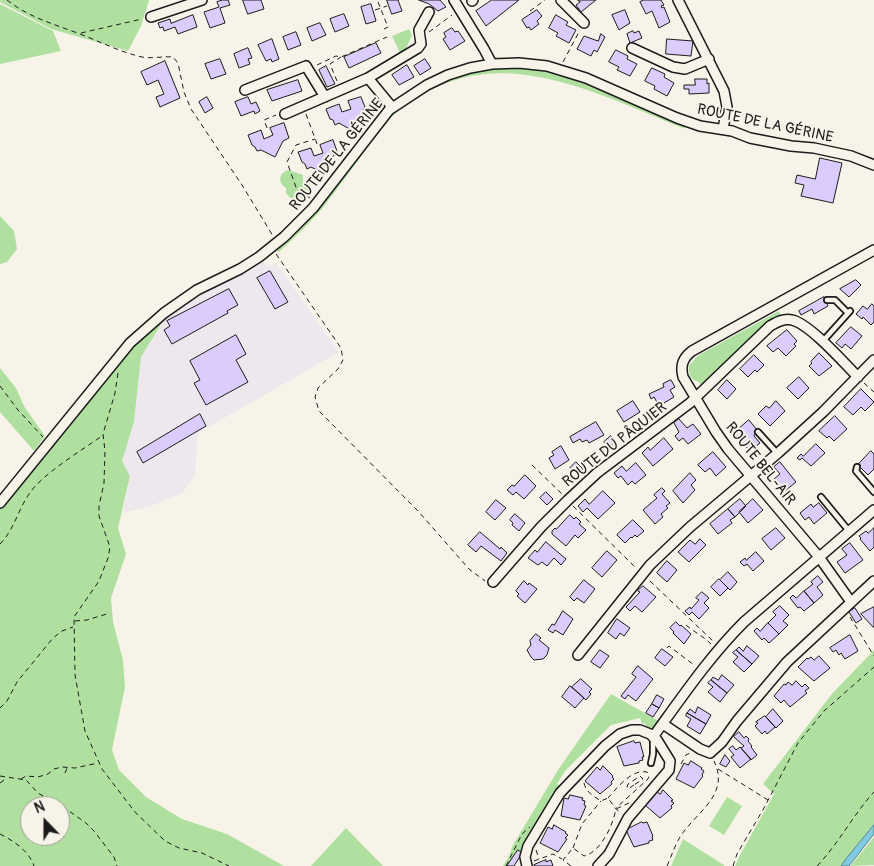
<!DOCTYPE html>
<meta charset="utf-8">
<style>
body{margin:0}
#map{position:relative;width:874px;height:866px;overflow:hidden;background:#f7f3e8;font-family:Pangolin,sans-serif}
canvas{display:block}
.north{position:absolute;left:20px;top:796px;width:50px;height:50px;box-sizing:border-box;background:#f7f3e8;border:1px solid #9f9d96;border-radius:50%;rotate:338deg;font-size:14px;font-weight:700;line-height:20px;text-align:center;color:#1c1c1c}
.north::after{content:'';display:block;margin:auto;width:18px;height:22px;background:#1c1c1c;clip-path:polygon(50% 0,100% 100%,50% 72%,0 100%)}
</style>
<div id="map">
<canvas width="874" height="866"></canvas>
<div class="north">N</div>
</div>
<script>
const context = document.querySelector('canvas').getContext('2d');
context.lineJoin = 'round';
function fill(path, color) {
  context.fillStyle = color;
  context.fill(path, 'evenodd');
}
function strokePath(path, color, width, dash) {
  context.strokeStyle = color;
  context.lineWidth = width;
  context.lineCap = dash ? 'butt' : 'round';
  context.setLineDash(dash || []);
  context.stroke(path);
}
function drawText(font, color, halo, rows, align = 'center') {
  context.font = font + ' Pangolin,sans-serif';
  context.lineWidth = 4;
  context.setLineDash([]);
  context.textBaseline = 'middle';
  context.strokeStyle = halo;
  context.fillStyle = color;
  for (const [text, x, y, turn = 0] of rows) {
    context.save();
    context.translate(x, y);
    context.rotate((+turn || 0) * Math.PI / 180);
    context.textAlign = isNaN(turn) ? turn : align;
    if (halo) context.strokeText(text, 0, 0);
    context.fillText(text, 0, 0);
    context.restore();
  }
}
fill(new Path2D(`
 M262,262l8,4 6,-3 63,89 -141,81 -3,43 -13,17 -31,13 -28,7 7,-37 -8,-15 12,-39 7,-65 27,-44z`), '#efe7ee');
fill(new Path2D(`
 M0,0h149l-8,26 -13,25 -77,-22 -51,-27z
 M0,4l53,27 8,20 -61,13z
 M409,29l3,6 -7,16 -5,2 -8,-17z
 M511,67l23,1 23,4 131,55 -5,1c-82,-32 -174,-84 -260,-34 -11,7 -24,15 -33,25 -22,26 -41,55 -62,82 -14,19 -32,35 -50,52l-1,-5 31,-28 17,-20 67,-89 45,-27 33,-12z
 M289,170l14,5v6l5,7 -1,7 -7,6h-7l-7,-8v-5c-9,-6 -7,-16 3,-18z
 M0,216l14,15 3,18 -10,13 -7,2z
 M779,311l2,5 -14,8 -63,60 -4,1 -1,-3c-9,-2 -11,-8 -10,-17l10,-10z
 M168,313l-27,44 -7,65 -12,39 8,15 -12,52 8,26 -15,44 2,24 10,38 2,27 -13,63 7,20 27,27 36,22 45,15 57,32h-284v-357l132,-164zM30,806h30v30h-30z
 M0,368l16,20 9,20 20,28 -11,15 -34,-39z
 M874,650v175l-29,35 -4,6h-106l5,-11 34,-61 -11,-10 68,-89z
 M611,694l48,27 -6,8h-4l-5,-6 -2,1 -2,-6 -29,7 -46,46 -8,13 4,3 -38,64 -6,2 -8,13h-6l6,-10 4,-11 45,-75z
 M727,797l15,9 -18,29 -15,-9z
 M346,828l37,38h-72z
 M874,837v28l-23,1 1,-2z
 M683,839l41,26v1h-53z`), '#afe0a0');
const water = new Path2D(`
 M874,825v9l-25,32h-8l4,-6z`);
fill(water, '#7fcade');
strokePath(water, '#578490', 1);
const building = new Path2D(`
 M223,0h5l2,5 -10,3 5,15 -15,5 -6,-16 15,-5 -2,-5z
 M243,0h18l3,9 -16,5z
 M387,0h11l4,11 -10,3z
 M419,0h21l6,7 -8,4 -9,-7z
 M492,0h27l-33,26 -10,-15z
 M578,0h18l-15,12 -5,-7 4,-3z
 M644,0h17l3,5 -3,1 1,2 2,-1 6,15 -11,6 -7,-17 -6,3 -6,-12z
 M371,4l5,17 -10,3 -5,-17z
 M537,10l5,6 -5,5 2,3 -8,6 -2,-3 -2,1 -5,-8z
 M625,10l5,13 -11,7 -7,-15z
 M344,14l5,12 -14,6 -5,-13z
 M193,15l4,12 -19,7 -3,-7 -11,4 -1,-4 -3,1 -2,-5 12,-4 1,4z
 M556,15l12,7 -2,3 10,5 -7,13 -13,-7 2,-3 -9,-5z
 M320,23l6,12 -14,6 -5,-13z
 M452,28l3,4 3,-1 7,10 -15,9 -7,-11 3,-2 -2,-4z
 M633,31l1,2 5,-2 3,7 -12,5 -3,-9z
 M296,32l5,13 -13,5 -5,-13z
 M601,34l4,3 -8,15 -3,-2 -3,6 -14,-7 7,-13 14,5z
 M272,39l7,20 -7,3 -1,-3 -5,2 -8,-16z
 M667,39l26,2 -2,15 -25,-2z
 M376,43l5,10 -32,15 -5,-11z
 M248,48l4,10 -4,1 2,5 -11,4 -5,-14z
 M616,50l12,6 -1,3 10,5 -7,12 -13,-6 2,-3 -10,-5z
 M220,59l6,15 -15,5 -6,-15z
 M425,59l6,9 -11,7 -6,-9z
 M165,61l15,37 -20,9 -4,-10 8,-3 -6,-14 -11,5 -6,-13z
 M407,65l7,12 -15,8 -7,-10z
 M326,66l9,18 -8,3 -8,-17z
 M652,68l13,6 -1,3 10,6 -7,13 -13,-7 1,-3 -10,-5z
 M695,79h12v5l2,-1v10l-20,1v-5h-5v-4h11z
 M298,80l4,11 -30,10 -5,-11z
 M207,97l6,11 -8,5 -6,-11z
 M248,97l3,7 5,-2 4,9 -5,3 -1,-3 -13,5 -6,-14z
 M361,97l4,10 -2,3 2,5 -5,2 -7,14 -14,-8 -4,2 -2,-5 -3,-1 -4,-10 13,-5 3,8 9,-3 -3,-8z
 M284,123l5,15 -6,3 -8,16 -14,-7 -4,1 -2,-4 -3,-2 -4,-10 13,-5 3,9 9,-4 -3,-7z
 M333,140l5,14 -5,2 -8,18 -14,-7 -4,2 -2,-5 -3,-2 -4,-10 13,-4 3,8 9,-3 -3,-8z
 M820,158l22,5 -9,40 -32,-7 3,-11 -9,-2 2,-8 18,4z
 M270,271l18,31 -13,7 -18,-31z
 M856,280l5,5 -12,12 -9,-8z
 M229,289l9,16 -11,6 1,2 -56,31 -8,-14 6,-4 -3,-5z
 M824,297l4,9 -14,8 -2,-5 -11,6 -2,-4z
 M872,304l2,2v16l-3,3 -8,-8 -1,2 -6,-5 7,-8 4,3z
 M851,327l11,9 -11,13 -6,-5 -3,4 -6,-5z
 M787,330l10,11 -3,3 2,2 -10,10 -8,-8 -5,4 -6,-6z
 M236,335l10,19 -10,6 12,22 -42,23 -12,-22 6,-3 -10,-19z
 M819,353l13,13 -13,10 -10,-10 3,-3 -1,-1z
 M754,355l10,10 -7,7 -2,-2 -7,7 -8,-8z
 M799,377l10,11 -11,11 -11,-11z
 M671,380l4,7 -5,3 4,7 -15,9 -5,-9 -3,2 -2,-5 15,-7 -1,-3z
 M727,380l9,9 -9,10 -9,-9z
 M861,389l13,13 -9,9 -4,-4 -8,8 -9,-8z
 M633,401l7,11 -16,10 -7,-11z
 M776,401l9,10 -15,15 -12,-12 8,-8 3,2z
 M200,414l6,12 -63,37 -6,-11z
 M835,416l12,13 -13,12 -5,-5 -2,2 -8,-7z
 M679,419l8,9 6,-4 8,10 -13,10 -5,-6 -4,3 -4,-5 4,-4 -5,-9z
 M749,420l8,10 -3,6 6,7 -10,8 -16,-18z
 M596,422l8,13 -15,8 -2,-3 -5,2 -2,-3 -7,4 -3,-6z
 M611,436l5,6 -7,6 -5,-6z
 M664,438l9,11 -20,17 -11,-13 6,-6 2,3z
 M816,444l9,9 -14,13 -9,-8 -2,2 -3,-2 4,-4 2,2z
 M561,446l8,14 -14,9 -6,-11 5,-3 -2,-3z
 M871,451l3,3v15l-6,6 -10,-10z
 M713,452l13,15 -10,9 -6,-8 -5,4 -7,-7z
 M576,462l7,7 -6,6 -7,-7z
 M780,462l16,20 -11,9 -11,-12 6,-5 -6,-7z
 M636,463l10,12 -11,9 -3,-3 -4,4 -7,-9 -3,2 -4,-5 8,-7 4,5z
 M690,473l6,7 -5,5 4,5 -12,13 -10,-12z
 M525,475l11,11 -12,13 -8,-7 -3,3 -6,-5 5,-5 2,1z
 M662,488l3,3 -3,3 8,9 -4,3 2,2 -7,6 2,3 -8,7 -12,-14 14,-12 -3,-3z
 M603,491l12,12 -17,16 -11,-11 -4,4 -5,-6 7,-7 4,5z
 M546,492l7,7 -6,6 -7,-7z
 M740,499l6,7 -11,11 -7,-8z
 M753,499l10,11 -15,13 -9,-11z
 M496,500l10,8 -11,12 -9,-8z
 M819,503l8,10 -13,11 -5,-7 -4,3 -5,-7 11,-9 2,3z
 M728,509l7,8 -5,3 2,3 -14,11 -8,-10z
 M515,514l10,9 -6,8 -7,-6 1,-2 -3,-3z
 M570,515l4,4 2,-2 5,5 -2,2 7,6 -8,8 -3,-3 -9,11 -14,-12v-3l3,-3 1,1z
 M633,520l11,11 -7,6 -2,-2 -3,3 -1,-1 -6,6 -8,-8z
 M776,528l9,10 -14,12 -9,-11z
 M874,528v19l-4,4 -10,-12 1,-1 -2,-2 7,-5 2,2z
 M480,532l20,17 1,-2 6,6 -6,8 -20,-15 -5,6 -8,-7z
 M700,539l6,6 -17,17 -11,-10 12,-12 5,4z
 M546,542l20,17 -5,6 -7,-7 -7,8 -5,-4 -4,3 -10,-7 7,-8 2,2z
 M850,543l13,17 -18,13 -8,-11 10,-7 -5,-6z
 M607,551l10,9 -15,17 -10,-9z
 M756,552l8,9 -11,10 -6,-7 -3,2 -4,-4 5,-4 1,2z
 M667,561l10,9 -10,12 -10,-9z
 M728,572l9,10 -7,8 -10,-10z
 M818,576l5,6 -6,5 6,8 -9,8 -10,-12 9,-7 -2,-2z
 M719,579l9,9 -8,8 -9,-9z
 M584,580l11,9 -11,14 -7,-5 -3,3 -4,-4z
 M524,581l4,4 1,-2 8,6 -12,14 -8,-7 2,-2 -3,-3z
 M643,586l13,11 -14,15 -7,-6 -5,5 -4,-4 14,-15 -2,-1z
 M804,591l10,12 -10,8 -4,-4 -2,1 -8,-10 3,-3 3,3z
 M702,592l7,6 -5,5 5,5 -10,11 -7,-7 -3,3 -4,-4 5,-4 1,2 8,-9 -3,-2z
 M780,606l9,9 -6,6 5,4 -9,9 -11,-11 8,-8 -3,-3z
 M874,607v20h-1l-12,-13z
 M855,608l7,11 -6,4 -7,-11z
 M563,611l10,8 -10,16 -8,-5 -2,3 -5,-3 4,-6 2,1z
 M617,619l13,9 -6,8 -4,-3 -4,6 -8,-6z
 M676,622l4,4 1,-1 10,9 -7,10 -11,-11 1,-1 -4,-4z
 M768,623l11,11 -10,9 -5,-5 -2,2 -8,-9 3,-3 3,3z
 M536,634l5,4 -2,2 10,8 -2,7 -4,4 -9,1 -3,-3 -4,-7 4,-5 -1,-4z
 M850,635l8,16 -13,8 -4,-6 -2,2 -3,-5 -3,2 -3,-4z
 M747,646l12,10 -7,8 -16,-14 3,-3 4,4z
 M662,649l11,8 -8,9 -10,-8z
 M600,650l9,6 -9,12 -9,-6z
 M736,650l16,14 -8,8 -11,-10 5,-5 -5,-4z
 M819,656l11,12 -16,13 -16,-14 9,-9 1,1 3,-2 3,3z
 M638,666l15,13 -17,22 -8,-6 -3,4 -4,-3 15,-19 -4,-3z
 M722,675l12,10 -7,8 -16,-13 2,-3 5,3z
 M581,679l11,10 -3,3 2,2 -5,6 -14,-13z
 M711,680l16,13 -7,9 -12,-10 5,-5 -5,-4z
 M796,681l6,6 3,-3 4,4 -4,3 2,2 -17,14 -6,-7 -3,3 -7,-7 10,-12 2,1 2,-3 4,3z
 M570,686l14,12 -9,10 -13,-11z
 M657,695l7,4 -5,9 -7,-4z
 M652,704l7,4 -6,9 -7,-4z
 M698,707l13,8 -5,9 -19,-11 3,-4 5,4z
 M773,709l10,12 -7,7 -10,-11z
 M687,713l19,11 -6,10 -13,-8 4,-7 -5,-3z
 M765,716l10,11 -8,7 -2,-3 -3,3 -7,-8 3,-3 -2,-1z
 M739,732l5,6 2,-2 3,3 -1,2 4,5 -1,1 6,8 -6,5 -10,-12 3,-2 -10,-9z
 M634,741l1,2 5,-1 4,15h-2l1,3 -4,1v2l-15,3 -7,-19z
 M733,746l3,4 4,-3 11,12 -11,9 -9,-11 3,-2 -5,-6z
 M725,755l5,6 -4,6 -6,-3z
 M691,761l11,7 -1,1 3,2 -2,4 1,1 -9,12 -18,-9 8,-16 4,2z
 M603,766l10,10 -1,1 2,2 -3,3 1,2 -12,10 -15,-13 12,-14 3,3z
 M663,790l10,10 -2,1 3,2 -3,3 1,2 -12,10 -15,-13 11,-14 4,3z
 M570,795l13,3 -1,2 3,1 -1,4 2,1 -6,14 -19,-4 3,-18 4,1z
 M642,822l1,1 4,-1 6,14 -1,1 1,3 -4,1v2l-15,4 -8,-17z
 M554,825l12,7 -1,1 3,2 -3,3 2,1 -9,13 -18,-9 8,-16 4,2z
 M518,850l4,3 -8,13h-7z
 M546,860v2l5,-2 2,6h-18l-1,-1z`);
fill(building, '#dcccfd');
strokePath(building, '#1c1c1c', 1);
const service = new Path2D(`
 M827,300h8l13,13
 M823,341l27,-30
 M758,432l19,21
 M857,467l-1,4 18,21
 M821,497l28,34
 M651,763l2,-9v-16`);
const minor = new Path2D(`
 M454,0l30,49 8,15
 M561,0l23,23
 M678,0l46,91 3,16 -4,22
 M472,1l1,-1
 M151,17l51,-17
 M632,48l41,19 12,2 24,-10
 M368,78l24,29
 M245,90l61,-24 19,31
 M285,114l83,-36 50,-30 3,-4 -2,-14 10,-18
 M0,503l130,-160 34,-30 33,-23 43,-21 19,-12 25,-20 29,-29 76,-98 38,-25 21,-10 22,-7 22,-4 27,-1 28,3 39,12 91,40 23,8 32,5 18,7 41,8 23,2 37,8 23,9
 M493,582l48,-55 27,-27 29,-27 93,-70 80,-77c7,-4 14,-8 22,-6 18,4 52,43 66,57
 M851,602l-32,-45 -91,-108 -12,-17 -33,-55c-3,-12 0,-19 9,-26l182,-101
 M578,655l72,-90 40,-38 88,-74 45,-41 51,-52
 M663,724l37,25 10,4 12,-11 15,-21 50,-59 87,-81
 M653,737c29,-40 56,-80 91,-115l130,-112
 M527,866l-2,-9 3,-11 32,-53 45,-47 15,-12 12,-4h8l10,4 7,6 13,21 -1,9 -41,48 -19,36 -11,12`);
strokePath(service, '#1c1c1c', 8);
strokePath(minor, '#1c1c1c', 12);
strokePath(new Path2D(`
 M7,0c23,18 47,24 73,34 21,8 40,18 62,23 10,2 21,-1 31,0l5,6 6,29 7,17 51,76 31,51
 M378,2l10,25 -4,2
 M375,10l12,-4
 M530,11l15,-11
 M429,32l23,-17
 M81,33l61,-14
 M563,62l17,-32
 M317,65l19,-9 5,1 46,-20
 M337,81l-7,-17 11,-7
 M306,114l11,30
 M267,128l-3,-8 12,-5
 M310,198l-13,-8 -10,-28 9,-17 19,-6
 M276,254l65,94 2,12 -5,9 -20,19 -3,9 4,14 99,100 51,58 16,12
 M118,373l-3,20 -12,41 2,17 -1,32 -5,23v10l11,31 -2,11 -9,23 -25,36 1,58 10,56 17,38 33,43 30,29 14,7 23,5 27,13
 M864,383l10,9
 M0,386l18,24 25,27
 M532,465l30,29
 M573,506l63,62
 M0,544c14,-14 18,-34 29,-50 12,-19 53,-44 73,-58
 M650,581l64,61
 M850,617l24,39
 M75,621l12,-1 23,-7
 M686,625c8,7 17,11 25,19
 M667,648l2,-2 25,19
 M0,708l7,-7 10,-19 36,-44 9,-7 11,-4
 M681,764l5,-9 4,-2
 M718,769l50,31
 M65,773l2,-5
 M0,776l26,4 12,13 31,18 17,12 8,8 20,26 3,9
 M21,779l5,-3 12,1 10,-3 6,-5 8,-2 13,1 23,-5
 M0,783l3,-2 1,-3
 M584,783c2,9 9,13 17,18l7,-3 8,11 5,4
 M634,785l-6,4 -1,-2 1,-3 12,-8 3,3 -9,6 2,3
 M608,798c9,-10 23,-29 39,-26l2,5 -2,3 -31,28
 M0,834c14,7 29,17 34,32
 M573,848l9,-24 19,-23
 M536,850l3,9
 M534,861l19,-7 9,5
 M506,866l16,-32 8,-7
 M571,866l-8,-6 10,-12 11,8c17,-4 29,-31 32,-47l13,-6
 M667,866c5,-11 8,-22 15,-32 16,-23 48,-40 32,-73
 M733,866l4,-12 27,-46 34,-65 26,-32 50,-44
 M817,866c22,-23 36,-51 57,-74`), '#1c1c1c', 1, [5, 4]);
strokePath(service, '#f7f3e8', 4.5);
strokePath(minor, '#f7f3e8', 9);
drawText('15px', '#1c1c1c', '#f7f3e8', [
 ["ROUTE DE LA GÉRINE",765,124,12],
 ["ROUTE DE LA GÉRINE",337,155,-51],
 ["ROUTE DU PÂQUIER",615,445,-38],
 ["ROUTE BEL-AIR",760,464,51]
]);
</script>
